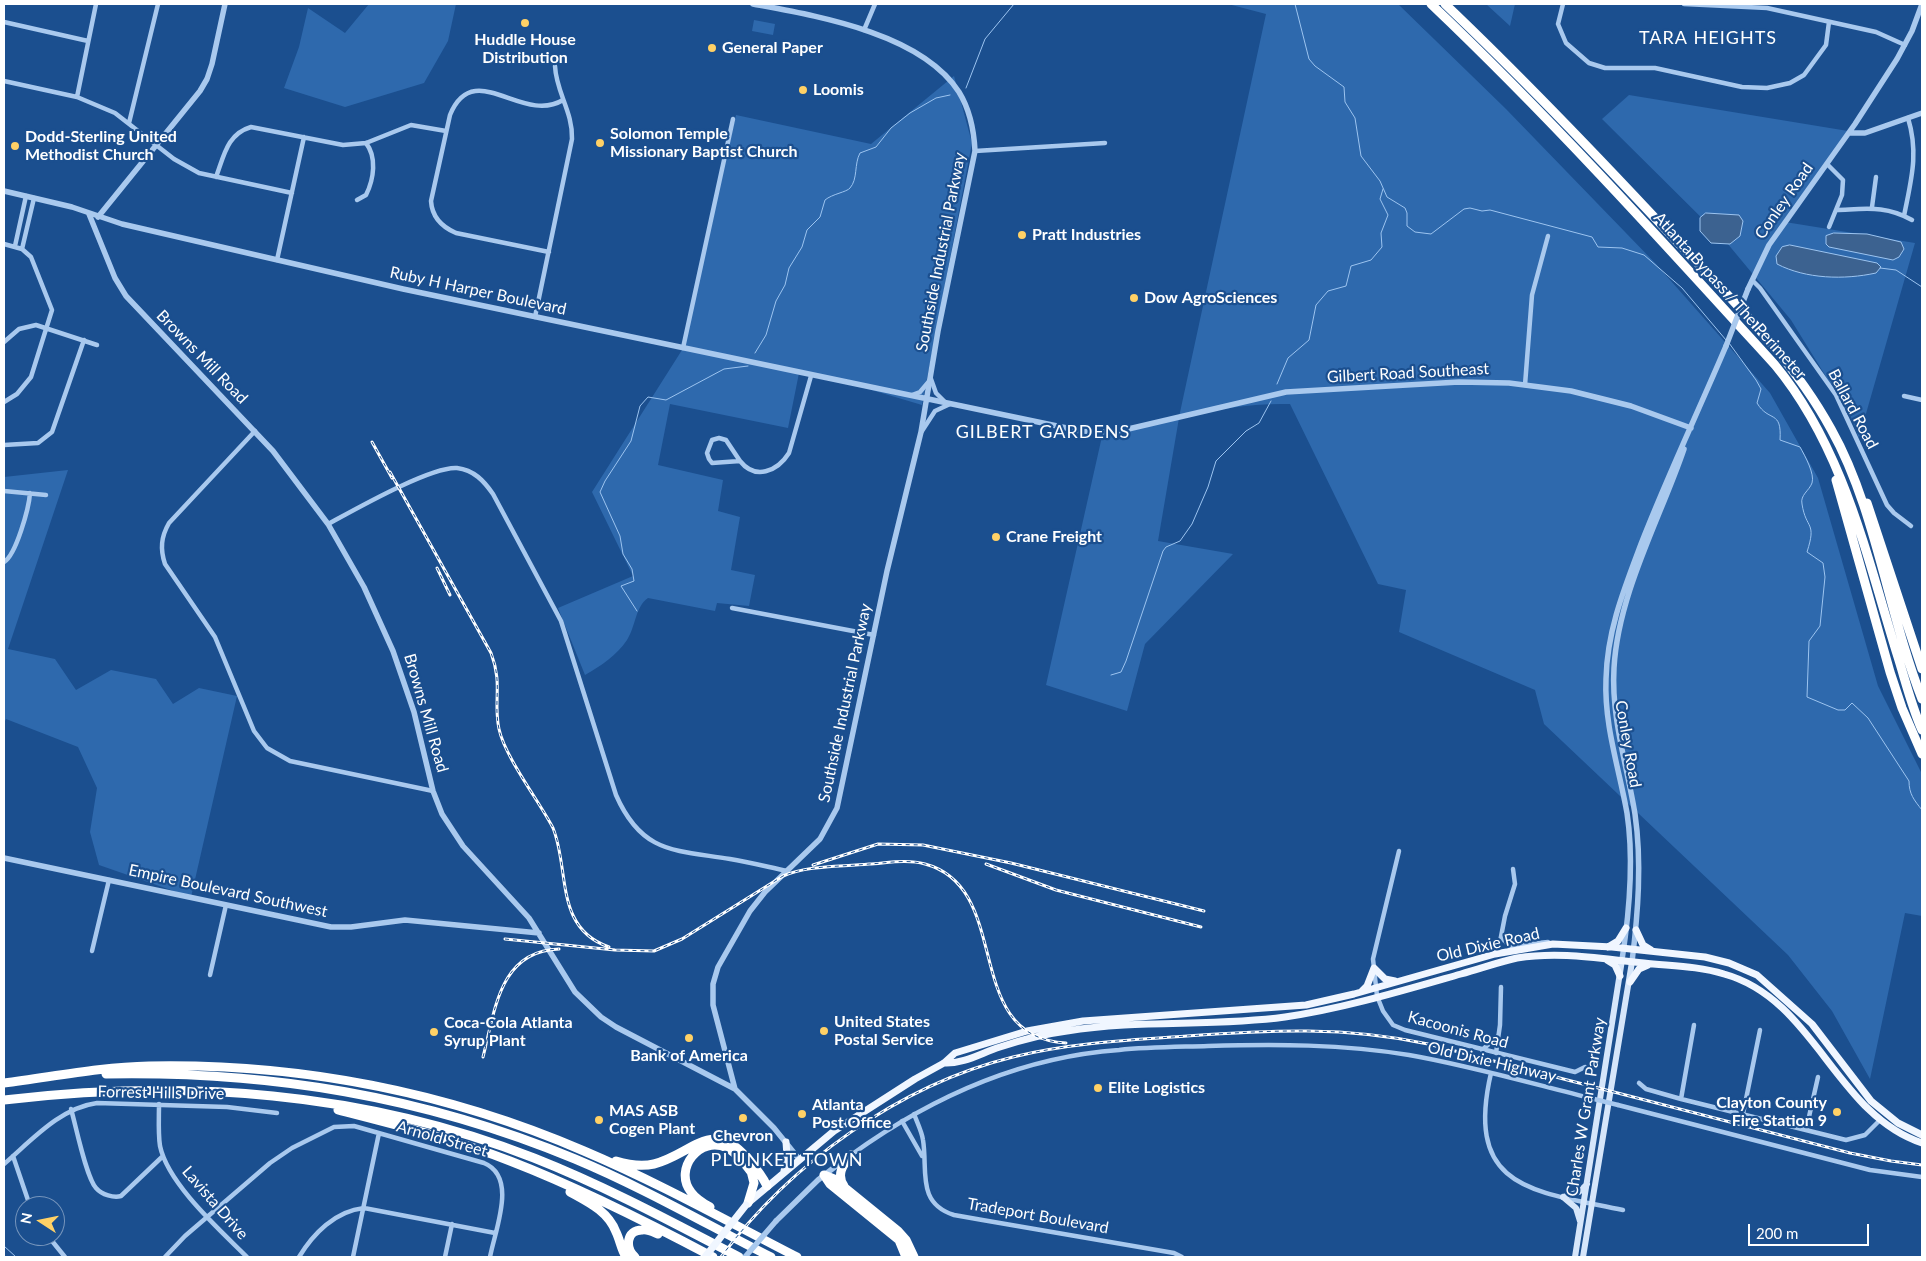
<!DOCTYPE html>
<style>
body{margin:0}
#map{position:relative;width:1926px;height:1261px;overflow:hidden;background:#1b4f8f;font-family:Lato,sans-serif}
canvas{display:block}
.frame{position:absolute;inset:0;border:5px solid #fff;pointer-events:none}
.north{position:absolute;left:15px;top:1196px;width:50px;height:50px;box-sizing:border-box;background:#1b4f8f;border:1px solid #7695bc;border-radius:50%;rotate:281deg;font-size:14px;font-weight:700;line-height:20px;text-align:center;color:#fff}
.north::after{content:'';display:block;margin:auto;width:18px;height:22px;background:#ffd166;clip-path:polygon(50% 0,100% 100%,50% 72%,0 100%)}
.scale{position:absolute;left:1748px;top:1224px;width:121px;height:22px;box-sizing:border-box;border:2px solid #fff;border-top:0;padding-left:6px;font-size:15px;line-height:18px;white-space:nowrap;color:#fff;-webkit-text-stroke:4px #1b4f8f;paint-order:stroke}
</style>
<div id="map">
<canvas width="1926" height="1261"></canvas>
<div class="frame"></div>
<div class="north">N</div>
<div class="scale">200 m</div>
</div>
<script>
const context = document.querySelector('canvas').getContext('2d');
context.lineJoin = 'round';
function fill(path, color) {
  context.fillStyle = color;
  context.fill(path, 'evenodd');
}
function strokePath(path, color, width, dash) {
  context.strokeStyle = color;
  context.lineWidth = width;
  context.lineCap = dash ? 'butt' : 'round';
  context.setLineDash(dash || []);
  context.stroke(path);
}
function drawText(font, color, halo, rows, align = 'center') {
  context.font = font + ' Lato,sans-serif';
  context.lineWidth = 4.5;
  context.setLineDash([]);
  context.textBaseline = 'middle';
  context.strokeStyle = halo;
  context.fillStyle = color;
  for (const [text, x, y, turn = 0] of rows) {
    context.save();
    context.translate(x, y);
    context.rotate((+turn || 0) * Math.PI / 180);
    context.textAlign = isNaN(turn) ? turn : align;
    if (halo) context.strokeText(text, 0, 0);
    context.fillText(text, 0, 0);
    context.restore();
  }
}
fill(new Path2D(`
 M369,4h87l-8,37 -24,42 -79,24 -61,-19 15,-41 9,-39 37,25z
 M1228,4h170l108,105 150,155 114,129 48,85 60,208 44,88v142l-17,-3 -35,166 -38,-68 -44,-56 -244,-231 -9,-34 -136,-58 7,-42 -28,-6 -88,-180c-38,-1 -74,5 -111,14l-21,123 75,13 -88,90 -18,67 -81,-26 57,-253 76,-15 87,-403z
 M1486,4h29l-5,22z
 M754,20l21,4 -2,11 -21,-4z
 M954,76l18,67 -50,262 -74,-22 -49,-10 -11,55 -118,-24 -12,61 65,15 -5,31 22,6 -9,53 24,5 -6,31 -32,-3 -2,8 -67,-13c-13,9 -12,28 -21,42 -10,15 -26,26 -42,35l-27,-67 75,-32 -41,-84 90,-142 54,-235 135,29z
 M1629,95l219,36 -63,91 130,21 -56,195 -8,-21 -60,-97 -64,-77 -125,-124z
 M68,470l-60,179 47,10 21,31 35,-20 45,9 17,25 26,-16 38,8 -46,201 -92,-32 -9,-33 7,-44 -19,-41 -72,-28 -2,4v-246z`), '#2e69ad');
const water = new Path2D(`
 M1706,213l33,2 4,6 -3,15 -10,8 -19,-1 -11,-12v-13z
 M1834,233l33,1 34,8 3,7 -5,8 -6,3 -64,-13 -3,-3v-8z
 M1790,245l87,18 4,4 -5,6c-32,7 -70,6 -99,-9l-1,-8 6,-9z`);
fill(water, '#3c6290');
strokePath(water, '#9cc4f0', 1);
strokePath(new Path2D(`
 M1295,4l14,55 6,7 29,21 1,15 10,16 6,38 19,25 7,16 18,11 2,5v13l8,6 16,2 33,-25 6,-1 12,3 8,-1 102,27 6,10 24,1 22,7 38,33 44,52
 M966,88l19,-49 29,-35
 M1880,268l16,2 26,17
 M1729,343l27,37 5,9 -4,14c12,20 25,6 23,37l20,7c5,9 15,27 12,36 -3,8 -12,12 -10,21 4,26 15,17 5,48l16,11 2,14 -5,49 -11,15 -2,56 31,13h7l7,-7 16,15 41,63c0,13 5,19 13,29
 M755,353l11,-18 10,-34 9,-16 4,-17 13,-21 5,-17 13,-13 5,-17c7,-6 22,-8 25,-12 8,-9 4,-24 10,-35l16,-6 15,-19 19,-15 26,-15 14,-3
 M1277,384l11,-26 21,-18 7,-35 12,-14 18,-5 5,-20 20,-6 11,-13 -1,-14 7,-18 -8,-16 3,-10
 M637,611l-16,-25 13,-5 -2,-12 -9,-15 -3,-18 -20,-44 5,-11 26,-40 9,-35 8,-9 18,3 58,-31 24,-3
 M1111,675l10,-3 5,-11 37,-110 3,-4 14,-6 12,-17 16,-37 8,-26 30,-30 13,-8 12,-22
 M4,1246l12,11`), '#9cc4f0', 1);
strokePath(new Path2D(`
 M1563,4l-5,20 8,19 23,20 16,5h50l87,19 25,1 23,-5 14,-8 22,-30 3,-23
 M1684,4l83,4 109,24 29,13
 M4,22l84,19
 M864,30l11,-26
 M4,81l73,16 38,16 59,46 25,14 93,20
 M77,97l19,-93
 M129,123l29,-119
 M975,151l130,-8
 M1827,164l16,16 -1,15 -13,32
 M216,177c8,-21 11,-43 35,-50l92,18 23,-2 45,-18 35,6
 M357,200l9,-5c8,-16 11,-38 0,-52
 M1872,207l4,-30
 M1836,210c30,-1 49,-5 76,10
 M1904,216c7,-36 15,-62 4,-98
 M4,244l18,5 9,8 21,53 -21,67 -14,17 -13,8
 M15,246l11,-50
 M22,249l12,-51
 M549,252l-93,-19c-14,-6 -24,-16 -25,-32l19,-86c24,-58 72,10 113,-15
 M277,260l27,-123
 M1752,280l8,8 76,107 51,110 7,8 17,13
 M535,317l37,-178c1,-27 -16,-47 -17,-73
 M4,342l15,-13 17,-4 61,20
 M683,348l50,-229
 M1525,385l7,-90 16,-59
 M912,395l8,-3 11,-13 5,14 8,8
 M1904,396l18,4
 M255,431l-86,92c-8,14 -9,26 -4,41l50,73 39,94 13,17 23,13 143,30
 M922,431l13,-20 15,-7
 M719,438l7,2 14,21 -28,2 -3,-4 -2,-6 5,-13z
 M4,445l34,-2 14,-11 32,-92
 M740,461c15,19 37,11 49,-8l22,-77
 M4,491l42,4
 M328,524c26,-14 103,-58 129,-56 17,2 27,13 36,26l68,127 55,174c26,59 59,55 114,64 19,3 38,8 57,12
 M4,562c12,-7 25,-54 26,-69
 M732,608l142,27
 M1399,851l-26,108 4,37 6,15 10,14 12,5 170,42 10,-5
 M1502,937l7,9 39,-4
 M92,951l17,-71
 M1495,953l4,-6 6,-31 10,-32 -2,-15
 M210,975l16,-70
 M1482,1050l16,-14
 M1496,1053l4,-28 1,-38
 M1491,1073c-27,117 43,118 132,137
 M1639,1083l7,6 35,10 165,41 19,-5 16,-16
 M1681,1099l13,-74
 M159,1104c0,14 -1,29 1,42 8,38 60,84 87,111
 M1618,1105l252,65 52,7
 M71,1109c5,17 15,68 25,79 6,7 18,10 25,8l42,-40
 M914,1114c3,8 8,18 9,26 5,30 -7,63 31,75 73,13 146,25 220,38l8,4
 M1743,1114l17,-84
 M902,1121l20,35
 M1806,1130l12,-53
 M851,1155c79,-57 170,-98 268,-105 29,-3 59,-3 89,-4 67,-2 134,-2 201,9 63,11 124,29 185,44
 M13,1156l17,50
 M4,1164c28,-24 56,-56 93,-61l130,4 50,6
 M48,1236l17,21
 M165,1257l20,-21 85,-73 22,-15 42,-21 20,-1 130,37c34,14 11,67 6,94
 M299,1257c14,-23 36,-46 65,-49l131,25
 M353,1257l26,-124
 M445,1257l7,-33`), '#a9c9ee', 4.5);
strokePath(new Path2D(`
 M1849,133h16l57,-20
 M4,191l68,16 50,17 281,65 678,142 29,1 14,-2 162,-38 173,-10 50,1 62,8 60,15 60,22
 M89,214l26,64 11,18 147,155 55,73 36,63 29,64 21,61 19,79 9,23 21,32 66,72 46,74 26,25 15,10 119,62 39,39 25,31
 M98,217l102,-126 7,-12 5,-15 13,-60
 M1748,289l21,-44 86,-121 42,-65 15,-28 10,-27
 M4,858l327,69h20l54,-7 134,13
 M1622,960c7,-45 12,-101 5,-147 -8,-45 -23,-88 -21,-134 1,-48 18,-90 35,-135 26,-67 57,-132 85,-198
 M1632,962c6,-49 10,-99 3,-148 -8,-49 -24,-96 -21,-146 4,-74 46,-149 70,-219
 M735,1089l-22,-84v-21l5,-17 32,-56 15,-19 55,-53 17,-31 50,-237 34,-139 17,-101 37,-180c-1,-21 -5,-41 -16,-59 -38,-59 -142,-76 -206,-88
 M776,1221l42,-41 27,-21`), '#a9c9ee', 5.5);
strokePath(new Path2D(`
 M1563,1197l13,11 4,13
 M1563,1197l16,-5 8,-8
 M1575,1257l47,-297
 M1583,1257l49,-295`), '#d6e6fa', 6);
strokePath(new Path2D(`
 M1636,930l7,15 8,5
 M1608,947l10,-6 8,-13
 M1607,960l8,5 5,11
 M1630,982l9,-13 9,-4
 M1362,991l5,-5 7,-18 11,11 10,2
 M944,1063c20,1 37,-10 56,-16 21,-7 44,-13 67,-16 72,-12 146,-4 218,-14 57,-8 120,-27 176,-43 19,-5 37,-12 56,-16 44,-7 84,1 127,5 27,3 54,3 80,11 91,25 111,140 198,169
 M784,1171l3,-15 -1,-14
 M748,1203l86,-72 81,-52 29,-16 11,-10 72,-22 56,-10 223,-16 48,-11 141,-40 58,-10 59,3 93,10 24,6 28,12 55,49 59,77 27,22 24,12`), '#f0f6ff', 7);
strokePath(new Path2D(`
 M1431,4c121,115 232,238 344,361 68,82 91,189 122,289 8,25 14,51 25,76
 M1445,4c83,79 161,161 239,245 53,56 110,112 147,180 45,80 57,184 91,270
 M1836,480l54,192 12,36 20,46
 M1867,503l55,166
 M106,1074c164,-3 317,22 469,85 67,28 131,65 196,98
 M4,1083c48,-6 96,-16 145,-17 150,-3 298,26 435,85 73,31 143,70 213,106
 M4,1100c181,-21 359,-9 530,58 71,28 138,64 205,99
 M338,1110c58,15 116,29 172,51 70,27 137,61 203,96
 M616,1161c13,4 25,6 38,3 37,-9 58,-47 93,-6 8,9 15,17 20,28
 M824,1175l10,4 64,52 8,9 8,17
 M824,1175l6,9 69,56 7,17
 M844,1186c-8,-12 -1,-21 7,-31
 M570,1192c18,10 38,19 46,40 4,8 5,17 10,25
 M748,1203l6,-20 -3,-12
 M710,1207c-7,-4 -14,-8 -19,-15 -18,-23 9,-57 36,-44 10,5 18,16 25,25
 M635,1257c-10,-9 -9,-27 7,-27 6,-1 11,2 16,4`), '#fff', 9);
const rail = new Path2D(`
 M372,442l20,36
 M390,472l101,181c12,31 2,48 8,76 6,28 40,72 54,99 17,42 1,100 56,119
 M437,568l13,27
 M986,864l70,26 145,37
 M813,865l65,-21 45,1 88,18 193,48
 M505,939l110,11 39,1 28,-12 101,-63c26,-11 57,-9 86,-12 18,-1 38,-5 56,0 90,24 34,173 141,179
 M483,1057c12,-46 16,-106 76,-108
 M721,1257c69,-93 178,-172 292,-200 57,-14 116,-17 174,-21 85,-6 157,-10 241,8l422,109 41,8 31,4`);
strokePath(rail, '#fff', 3);
strokePath(rail, '#1b4f8f', 1, [4]);
strokePath(new Path2D(`
 M1594,1099l24,6`), '#a9c9ee', 4.5);
strokePath(new Path2D(`
 M1726,346l22,-57
 M745,1257l31,-36`), '#a9c9ee', 5.5);
strokePath(new Path2D(`
 M705,1257l41,-52`), '#f0f6ff', 7);
for (const [x, y, r, color] of [
 [525,23,5,"#ffd166"],
 [712,48,5,"#ffd166"],
 [803,90,5,"#ffd166"],
 [600,143,5,"#ffd166"],
 [15,146,5,"#ffd166"],
 [1022,235,5,"#ffd166"],
 [1134,298,5,"#ffd166"],
 [996,537,5,"#ffd166"],
 [824,1031,5,"#ffd166"],
 [434,1032,5,"#ffd166"],
 [689,1038,5,"#ffd166"],
 [1098,1088,5,"#ffd166"],
 [1837,1112,5,"#ffd166"],
 [802,1114,5,"#ffd166"],
 [743,1118,5,"#ffd166"],
 [599,1120,5,"#ffd166"]
]) {
  const dot = new Path2D();
  dot.arc(x, y, r, 0, 2 * Math.PI);
  context.fillStyle = color;
  context.fill(dot);
  strokePath(dot, '#1b4f8f', 2);
}
drawText('bold 16px', '#fff', '#1b4f8f', [
 ["Huddle House",525,40,"center"],
 ["Distribution",525,58,"center"],
 ["General Paper",722,48],
 ["Loomis",813,90],
 ["Solomon Temple",610,134],
 ["Missionary Baptist Church",610,152],
 ["Dodd-Sterling United",25,137],
 ["Methodist Church",25,155],
 ["Pratt Industries",1032,235],
 ["Dow AgroSciences",1144,298],
 ["Crane Freight",1006,537],
 ["United States",834,1022],
 ["Postal Service",834,1040],
 ["Coca-Cola Atlanta",444,1023],
 ["Syrup Plant",444,1041],
 ["Bank of America",689,1056,"center"],
 ["Elite Logistics",1108,1088],
 ["Clayton County",1827,1103,"right"],
 ["Fire Station 9",1827,1121,"right"],
 ["Atlanta",812,1105],
 ["Post Office",812,1123],
 ["MAS ASB",609,1111],
 ["Cogen Plant",609,1129],
 ["Chevron",743,1136,"center"]
], 'left');
drawText('16px', '#fff', '#1b4f8f', [
 ["Conley Road",1784,201,-55],
 ["Southside Industrial Parkway",941,252,-79],
 ["Ruby H Harper Boulevard",478,291,12],
 ["Atlanta Bypass / The Perimeter",1730,296,48],
 ["Browns Mill Road",202,357,46],
 ["Gilbert Road Southeast",1408,373,-3],
 ["Ballard Road",1853,409,62],
 ["Southside Industrial Parkway",845,703,-78],
 ["Browns Mill Road",426,713,74],
 ["Conley Road",1628,744,80],
 ["Empire Boulevard Southwest",228,891,12],
 ["Old Dixie Road",1488,945,-13],
 ["Kacoonis Road",1458,1030,15],
 ["Old Dixie Highway",1492,1062,13],
 ["Forrest Hills Drive",161,1093,1],
 ["Charles W Grant Parkway",1586,1107,-81],
 ["Arnold Street",442,1139,16],
 ["Lavista Drive",215,1203,49],
 ["Tradeport Boulevard",1038,1216,10]
]);
context.letterSpacing = '1px';
drawText('18px', '#fff', '#1b4f8f', [
 ["TARA HEIGHTS",1708,38],
 ["GILBERT GARDENS",1043,432],
 ["PLUNKET TOWN",787,1160]
]);
context.letterSpacing = '0px';
</script>
